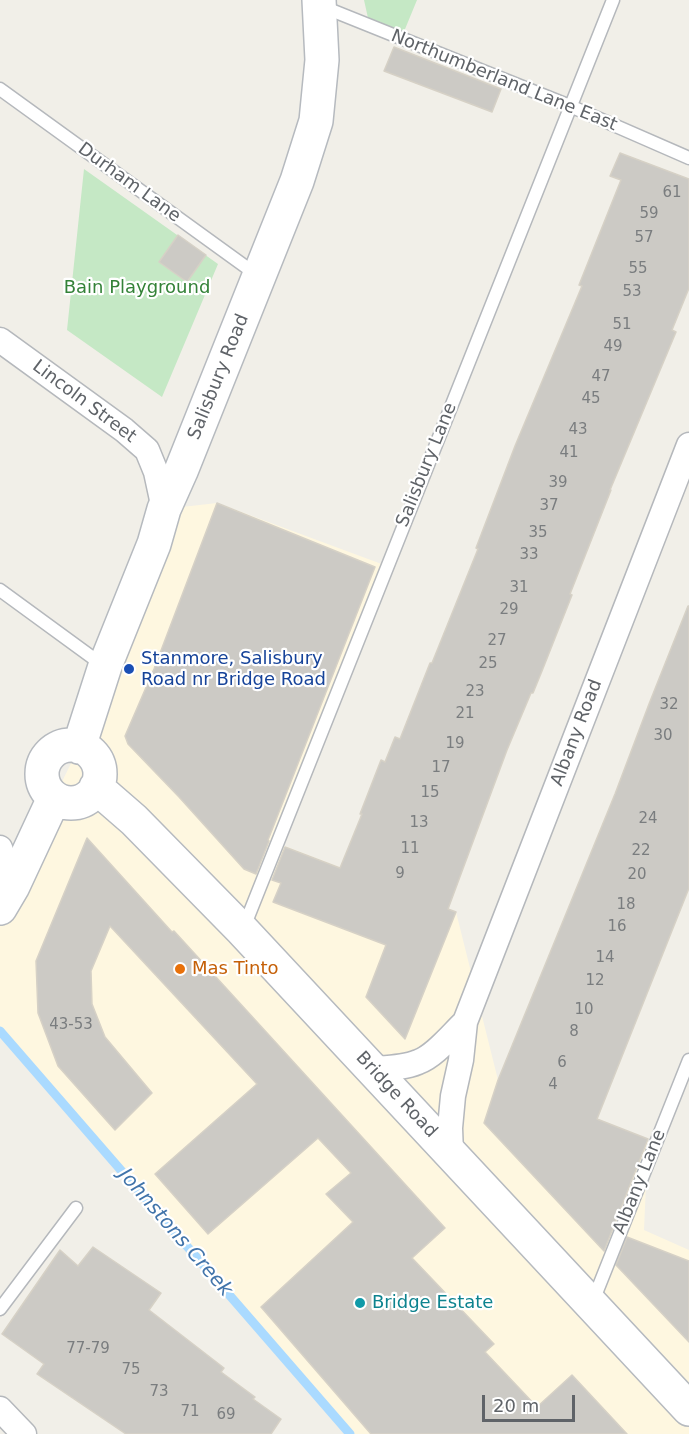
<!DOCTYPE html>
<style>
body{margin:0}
#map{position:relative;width:689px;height:1434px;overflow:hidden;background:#f1efe8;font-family:"DejaVu Sans",sans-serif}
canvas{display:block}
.scale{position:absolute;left:482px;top:1395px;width:93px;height:27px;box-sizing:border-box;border:3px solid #5f6368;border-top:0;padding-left:8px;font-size:18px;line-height:21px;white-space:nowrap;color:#5f6368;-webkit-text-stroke:4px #fff;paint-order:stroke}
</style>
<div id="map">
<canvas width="689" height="1434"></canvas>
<div class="scale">20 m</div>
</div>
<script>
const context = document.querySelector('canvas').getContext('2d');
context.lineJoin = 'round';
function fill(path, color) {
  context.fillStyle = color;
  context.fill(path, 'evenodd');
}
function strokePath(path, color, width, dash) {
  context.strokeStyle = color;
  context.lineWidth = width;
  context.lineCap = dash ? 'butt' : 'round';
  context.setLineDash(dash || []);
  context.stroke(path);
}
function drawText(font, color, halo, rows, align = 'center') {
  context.font = font + ' "DejaVu Sans",sans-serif';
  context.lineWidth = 4.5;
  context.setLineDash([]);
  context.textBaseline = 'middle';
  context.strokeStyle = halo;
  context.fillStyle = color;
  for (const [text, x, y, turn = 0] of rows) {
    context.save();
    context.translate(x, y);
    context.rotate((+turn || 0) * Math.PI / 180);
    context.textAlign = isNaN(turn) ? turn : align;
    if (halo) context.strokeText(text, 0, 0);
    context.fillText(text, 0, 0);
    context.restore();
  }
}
fill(new Path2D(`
 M217,503l170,63 -110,277 179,69 42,168 150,59 -4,91 45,20v184h-339l-350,-403v-123l79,-161 85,-238z`), '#fef7e0');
fill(new Path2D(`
 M364,0h53l-14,34 -35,-16z
 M84,169l134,95 -56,133 -95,-67z`), '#c5e8c5');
strokePath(new Path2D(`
 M0,1031l350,403`), '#aadaff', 9);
const building = new Path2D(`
 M394,47l107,42 -9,23 -108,-41z
 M620,153l69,26v109l-17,42 4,2 -66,158h1l-41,104 2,1 -30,76 -9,22h-2l-24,57 -59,159 8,3 -51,127 -39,-42 20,-52 -113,-43 8,-19 -9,-3 13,-33 55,21 22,-54h-2l21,-54 4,2 10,-25 5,2 30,-76h2l46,-114 -2,-1 39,-102 67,-160 -3,-1 42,-105 -11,-4z
 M178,235l28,20 -19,27 -28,-20z
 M217,503l158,64 -107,273 1,1 -13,33 -12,-5 -65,-72 -51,-53 -3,-8 29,-67z
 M688,606h1v282l-92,231 51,20 -44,112 -120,-128 14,-43 117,-286 34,-90z
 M87,838l85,94 2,-1 271,297 -33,30 82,86 -9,8 52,55 35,-32 55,59h-256l-110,-127 92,-85 -27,-28 25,-21 -33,-35 -110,96 -53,-60 102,-90 -147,-158 -19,45 1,33 13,33 47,56 -37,37 -57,-64 -20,-53 -2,-52z
 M627,1237l62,24v81l-73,-77z
 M93,1247l68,46 -12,17 75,58 -3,4 34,25 -2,2 28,20 -10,15h-145l-89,-60 7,-10 -42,-30 58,-84 18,16z`);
fill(building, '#cccac5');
strokePath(building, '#d6d1c6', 1.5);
const lane = new Path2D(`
 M321,6l249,100 119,52
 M0,89l257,186
 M0,590l104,76
 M244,927l369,-927
 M593,1301l96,-241
 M0,1309l76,-101`);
const street = new Path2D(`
 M0,340l124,90 23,20 9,22 8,37
 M0,848l13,38
 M372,1069c15,-1 32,-1 46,-7 17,-6 34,-28 47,-40
 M451,1154l-1,-26 3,-32 8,-36 4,-38 224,-577
 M0,1409l24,25`);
const secondary = new Path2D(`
 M42 774a29 29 0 1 1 58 0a29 29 0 1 1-58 0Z
 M79,747l26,-81 49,-122 10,-35 17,-38 116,-290 19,-60 6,-61 -3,-60
 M96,787l38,33 108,110 447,479
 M0,908l13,-22 41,-88`);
strokePath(lane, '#b5b8bc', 15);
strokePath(street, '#b5b8bc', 27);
strokePath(secondary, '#b6babf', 36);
strokePath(lane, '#fff', 12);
strokePath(street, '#fff', 24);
strokePath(secondary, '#fff', 33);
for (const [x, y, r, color] of [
 [129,669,6,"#1a4fb4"],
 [180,969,6,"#e8710a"],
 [360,1303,6,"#0f9aa8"]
]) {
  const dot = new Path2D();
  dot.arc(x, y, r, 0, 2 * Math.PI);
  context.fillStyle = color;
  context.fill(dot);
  strokePath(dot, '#fff', 2);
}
drawText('15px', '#7a7d7f', null, [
 ["61",672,193],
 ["59",649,214],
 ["57",644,238],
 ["55",638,269],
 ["53",632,292],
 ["51",622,325],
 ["49",613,347],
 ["47",601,377],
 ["45",591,399],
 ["43",578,430],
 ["41",569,453],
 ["39",558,483],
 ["37",549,506],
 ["35",538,533],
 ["33",529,555],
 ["31",519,588],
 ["29",509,610],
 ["27",497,641],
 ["25",488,664],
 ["23",475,692],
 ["32",669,705],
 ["21",465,714],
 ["30",663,736],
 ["19",455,744],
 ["17",441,768],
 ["15",430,793],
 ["24",648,819],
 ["13",419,823],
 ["11",410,849],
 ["22",641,851],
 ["9",400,874],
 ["20",637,875],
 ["18",626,905],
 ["16",617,927],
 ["14",605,958],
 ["12",595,981],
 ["10",584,1010],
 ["43-53",71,1025],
 ["8",574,1032],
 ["6",562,1063],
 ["4",553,1085],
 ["77-79",88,1349],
 ["75",131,1370],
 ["73",159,1392],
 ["71",190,1412],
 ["69",226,1415]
]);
drawText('18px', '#5f6368', '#fff', [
 ["Northumberland Lane East",504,81,22],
 ["Durham Lane",129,183,36],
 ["Salisbury Road",219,377,-68],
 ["Lincoln Street",84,402,37],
 ["Salisbury Lane",427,465,-68],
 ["Albany Road",577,733,-69],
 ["Bridge Road",396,1095,47],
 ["Albany Lane",640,1182,-68]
]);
drawText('18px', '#348238', '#fff', [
 ["Bain Playground",137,288]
]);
drawText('18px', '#164399', '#fff', [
 ["Stanmore, Salisbury",141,659],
 ["Road nr Bridge Road",141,680]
], 'left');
drawText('18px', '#c56008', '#fff', [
 ["Mas Tinto",192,969]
], 'left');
drawText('18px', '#0d838f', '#fff', [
 ["Bridge Estate",372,1303]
], 'left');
drawText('italic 20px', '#4174aa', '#fff', [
 ["Johnstons Creek",175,1233,49]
]);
</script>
